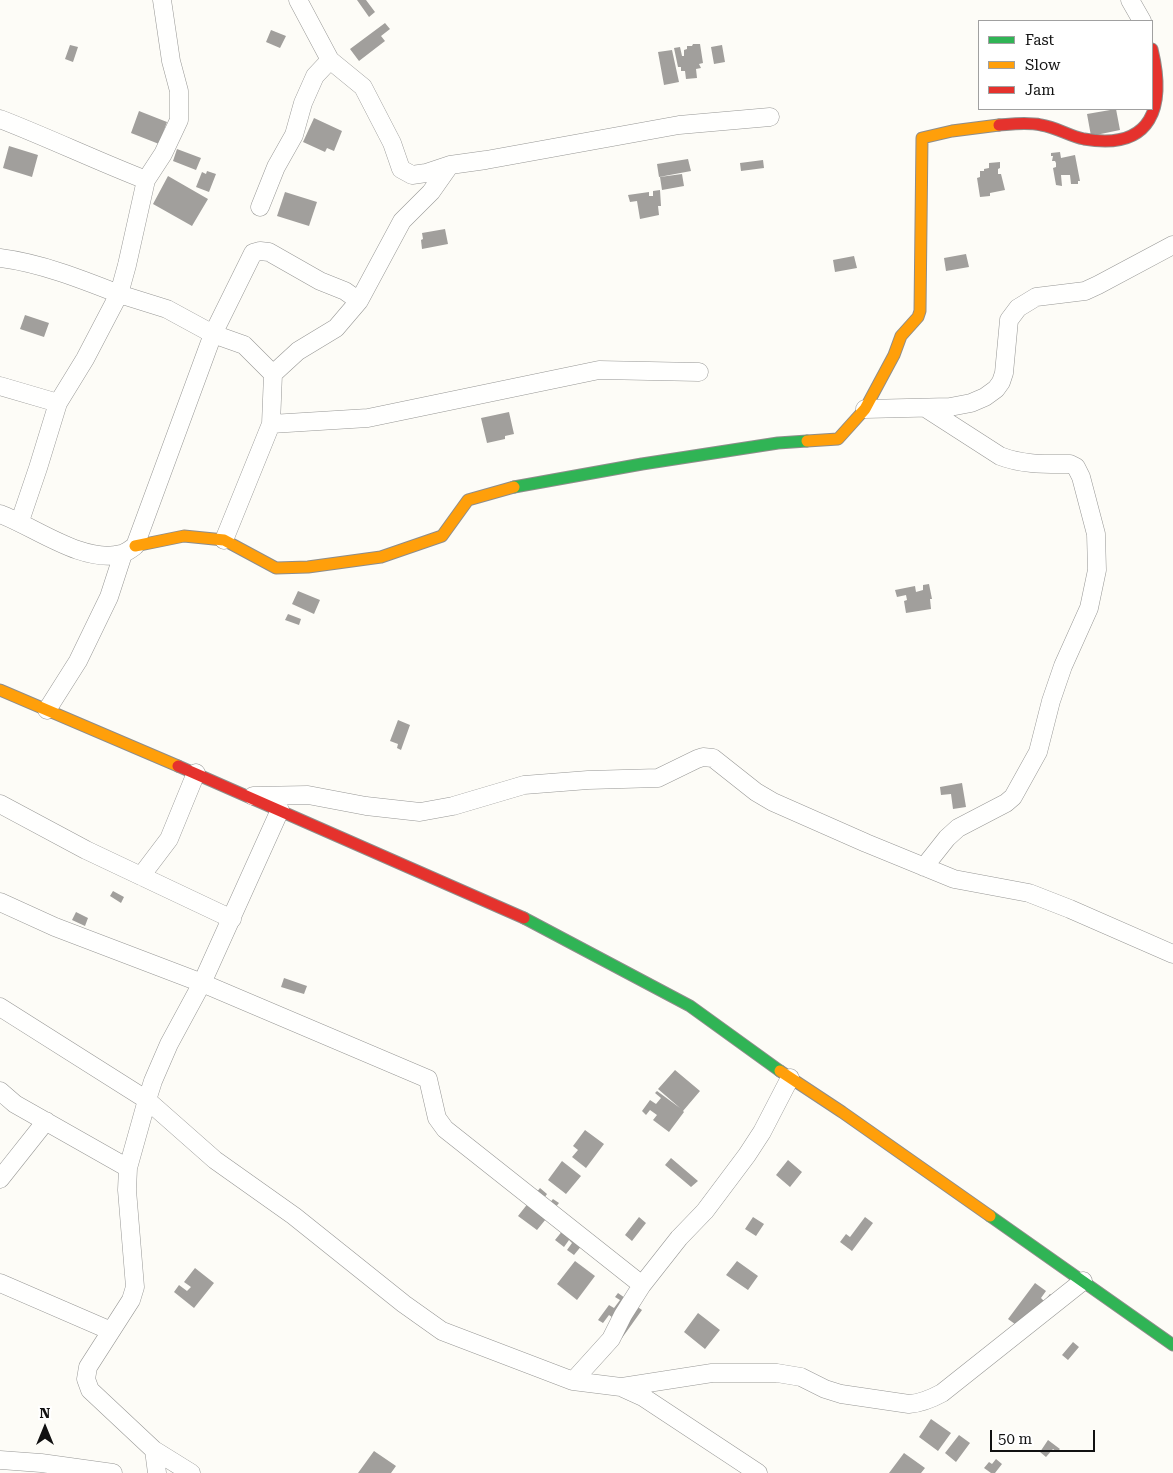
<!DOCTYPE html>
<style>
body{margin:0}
#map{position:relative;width:1173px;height:1473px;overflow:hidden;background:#fdfcf7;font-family:"Roboto Serif",serif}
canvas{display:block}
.legend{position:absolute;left:978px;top:20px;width:175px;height:90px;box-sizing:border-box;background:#fff;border:1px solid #a0a0a0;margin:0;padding:6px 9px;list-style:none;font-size:15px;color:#111}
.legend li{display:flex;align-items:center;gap:10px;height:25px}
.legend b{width:25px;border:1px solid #a0a0a0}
.north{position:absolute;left:20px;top:1403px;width:50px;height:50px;-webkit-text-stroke:4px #fff;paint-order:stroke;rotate:0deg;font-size:14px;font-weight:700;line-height:20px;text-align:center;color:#111}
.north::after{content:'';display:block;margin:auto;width:18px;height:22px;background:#111;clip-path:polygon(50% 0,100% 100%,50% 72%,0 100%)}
.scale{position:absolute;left:990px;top:1430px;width:105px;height:22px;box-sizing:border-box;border:2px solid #111;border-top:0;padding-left:6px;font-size:15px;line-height:18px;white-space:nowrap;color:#111;-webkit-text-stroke:4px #fff;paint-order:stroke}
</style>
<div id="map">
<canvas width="1173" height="1473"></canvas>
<ul class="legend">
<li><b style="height:6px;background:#30b455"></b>Fast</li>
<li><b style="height:6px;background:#ff9f0a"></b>Slow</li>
<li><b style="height:6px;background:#e5322d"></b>Jam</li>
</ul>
<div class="north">N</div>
<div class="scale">50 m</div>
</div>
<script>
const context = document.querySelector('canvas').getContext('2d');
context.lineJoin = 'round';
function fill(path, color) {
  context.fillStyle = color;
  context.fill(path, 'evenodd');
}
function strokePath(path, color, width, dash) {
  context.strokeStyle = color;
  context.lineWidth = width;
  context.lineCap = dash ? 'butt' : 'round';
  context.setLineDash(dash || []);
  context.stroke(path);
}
fill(new Path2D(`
 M357,0h9l9,12 -6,5z
 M385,23l5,6 -9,7 4,5 -26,20 -9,-12z
 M271,30l15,6 -6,12 -14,-6z
 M693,44h7l3,19 -4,1 2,4 -5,1 1,9 -11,1 -1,-8h-4v-4h-3l-4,-19 6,-1 2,9h2v-6l3,-1v-3h5z
 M70,45l8,2 -5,15 -8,-3z
 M722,45l3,17 -11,2 -3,-17z
 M672,50l7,32 -15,3 -6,-33z
 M1116,109l4,21 -29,6 -4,-22z
 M139,111l28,11 -8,22 -28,-11z
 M314,118l28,13 -8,20 -7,-3 -2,4 -22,-10z
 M9,146l29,9 -6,22 -29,-9z
 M177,149l24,9 -5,12 -23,-9z
 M1060,152l1,6 14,-3 5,26h-2v3h-7l-1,-9h-9l1,11 -6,-1 -3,-17 3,-1v-4l-1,-2h-3l1,-5h-2v-3z
 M688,159l3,12 -32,6 -2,-13z
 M763,160l1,8 -23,3 -1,-8z
 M1000,162v6l-2,1v5h3l4,16 -15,3v3l-10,1 -3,-19 3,-1v-6h4v-2l5,-1v-5z
 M207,171l9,3 -7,18 -13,-5 6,-15 4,2z
 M682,174l2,12 -22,4 -2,-13z
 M168,176l40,23 -16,27 -39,-22z
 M660,190l1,16h-3l1,9 -19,4 -3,-18 -7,1 -2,-7 21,-3v4h4v-5z
 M285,192l32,10 -8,24 -32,-10z
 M445,229l3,15 -26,5 -1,-9 2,-1 -1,-6z
 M966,254l3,13 -23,4 -2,-13z
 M854,256l3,12 -22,4 -2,-12z
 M25,315l24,8 -5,14 -24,-8z
 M509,412l5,22 -9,2v3l-18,4 -6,-25z
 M929,584l3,15h-2l1,10 -25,4 -2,-12 3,-1 -1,-5 -9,2 -2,-7 20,-4 1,6 7,-2v-5z
 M298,591l22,9 -6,14 -22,-10z
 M288,614l13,5 -2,6 -14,-5z
 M398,720l12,5 -9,25 -4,-2 1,-4 -8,-3z
 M962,783l4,24 -13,2 -2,-15 -10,1 -1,-8z
 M113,891l11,6 -3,6 -11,-7z
 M76,912l12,6 -3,8 -13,-6z
 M284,978l23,8 -3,8 -23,-7z
 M675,1070l25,21 -17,20 1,1 -15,20 -16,-12 4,-5 -7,-5 -4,5 -4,-4 8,-11 6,4 5,-6 -6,-5 2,-2 23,17 -22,-19z
 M585,1130l19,14 -18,24 -14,-11 6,-7 -5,-4z
 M671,1158l27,23 -7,6 -26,-22z
 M788,1160l14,12 -12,15 -14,-12z
 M562,1161l19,15 -15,18 -18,-14z
 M540,1188l7,6 -7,10 5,4 8,-9 6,4 -22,27 -19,-14z
 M639,1217l7,6 -14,18 -7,-6z
 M753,1217l11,7 -8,12 -11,-7z
 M865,1217l8,6 -21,28 -12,-9 6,-8 4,3z
 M572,1219l19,15 -17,21 -7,-5 5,-7 -3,-3 -5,7 -9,-7z
 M575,1261l20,15 -18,24 -20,-16z
 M737,1261l21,15 -10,14 -22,-15z
 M195,1268l19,15 -20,25 -20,-16 5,-7 8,6 4,-4 -7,-5z
 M1035,1283l11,8 -5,7 3,3 6,-7 7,5 -27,36 -22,-16z
 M618,1293l24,17 -20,28 -13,-10 7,-8 -7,-5 -6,8 -5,-3 11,-15 5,3 6,-8 -5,-3z
 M698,1313l22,17 -15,19 -21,-17z
 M1073,1342l6,5 -11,13 -6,-5z
 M931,1419l20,14 -13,18 -19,-14z
 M959,1435l11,8 -14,19 -11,-9z
 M1048,1440l12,9 -3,3 -4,-3 -7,8 -6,-5z
 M374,1451l22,15 -5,7h-33z
 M904,1453l21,15 -4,5h-32z
 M996,1459l6,5 -7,9h-4l-7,-5 5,-6 3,2z`), '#a19f9c');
const street = new Path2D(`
 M298,0l32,60
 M1130,0l12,21
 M0,119c49,19 97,42 146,61
 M260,207l16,-40 18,-32 9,-32 12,-27 15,-16 33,27 29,56 9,26 11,6 14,-2 24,-8 36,-5 193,-35 91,-8
 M0,258c40,5 81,21 119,36l8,-29 19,-85 17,-26 16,-34v-29l-8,-30 -9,-61
 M0,386l58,17
 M865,409l85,-2 21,-4 14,-6 11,-8 5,-7 3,-9 5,-53 9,-12 18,-11 49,-6 13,-6 75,-40
 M271,424l97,-6 231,-48 100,2
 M0,514c35,13 83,50 121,40 5,-1 10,-5 14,-8l78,-212 40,-81 7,-2 9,1 51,29 25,10 14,10
 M20,521l18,-53 20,-65 27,-44 34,-65 48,15 46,25 31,11 29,29 25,-23 38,-23 23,-27 43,-80 29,-29 19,-27
 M224,540l47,-116 2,-50
 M47,710l31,-49 31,-64 14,-43
 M253,796l55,-1 58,11 54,6 33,-6 71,-21 64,-5 70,-2 39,-19 6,-2 10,1 43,34 17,10 93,41 88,36 75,14 41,16 103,45
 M0,804l86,46 146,69
 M924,867l23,-29 11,-10 48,-25 7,-6 25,-45 13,-51 12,-35 26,-58 8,-38 -1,-36 -15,-57 -5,-10 -6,-3c-24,0 -47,1 -70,-8l-73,-47
 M141,876l28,-37 27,-66
 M0,902l55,25 147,56 226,96 9,39 8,11 197,156
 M0,1007l147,93 68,60 79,56 110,88 38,27 131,50 48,6 22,10 115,76
 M0,1091l15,13 113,64
 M0,1179l46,-58
 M0,1283l111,48
 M573,1381l38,-42 12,-24 19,-30 37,-47 26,-27 42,-56 15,-23 28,-54
 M622,1387l90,-14h65l24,4 24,12 16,5 68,10c13,-1 22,-5 33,-11l141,-112
 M154,1450l3,23
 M0,1460l41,3 72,10
 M191,1473l-37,-23 -64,-60 -4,-11 2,-12 43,-67 4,-13 -8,-97 1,-22 19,-68 6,-19 16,-37 33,-61 78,-173`);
const fast = new Path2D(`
 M514,487l128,-23 136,-21 29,-2
 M524,918l166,88 90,65
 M990,1216l183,129`);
const slow = new Path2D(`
 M807,441l31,-2 27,-30 29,-54 7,-19 17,-19 2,-6 2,-173 30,-7 47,-6
 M135,546l49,-10 40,4 52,28 32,-1 73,-10 61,-21 26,-36 46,-13
 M0,690l178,76
 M780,1071l62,41 148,104`);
const jam = new Path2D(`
 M999,125c14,-1 28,-3 42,0 15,2 28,11 43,14 69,12 82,-33 68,-90
 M178,766l346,152`);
strokePath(street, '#979795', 19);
strokePath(fast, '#8e8d8b', 13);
strokePath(slow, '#8e8d8b', 13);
strokePath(jam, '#8e8d8b', 13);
strokePath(street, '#fffffe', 18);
strokePath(fast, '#30b455', 11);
strokePath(slow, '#ff9f0a', 11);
strokePath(jam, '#e5322d', 11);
</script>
